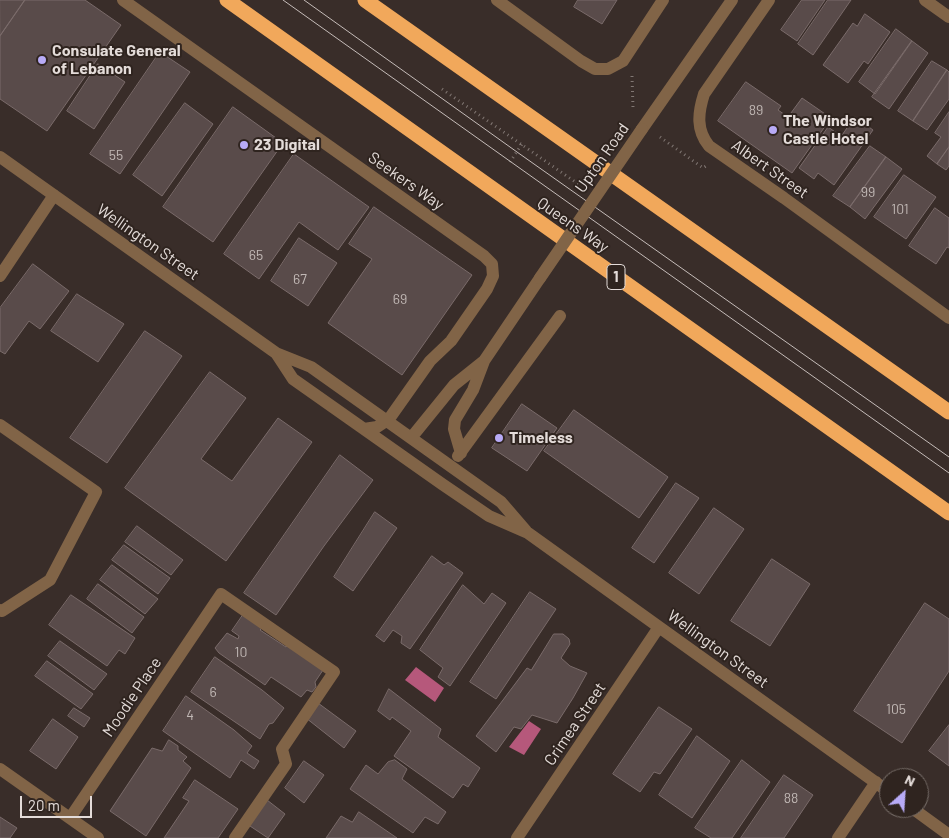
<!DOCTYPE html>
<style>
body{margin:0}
#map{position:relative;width:949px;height:838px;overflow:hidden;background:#392d29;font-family:Barlow,sans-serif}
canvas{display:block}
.north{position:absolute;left:879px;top:768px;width:50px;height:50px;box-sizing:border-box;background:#2f241f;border:1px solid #776e69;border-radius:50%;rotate:26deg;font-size:14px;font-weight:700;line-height:20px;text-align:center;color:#e4dcd9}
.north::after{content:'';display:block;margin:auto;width:18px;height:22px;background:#b8abf7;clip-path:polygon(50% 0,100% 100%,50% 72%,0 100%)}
.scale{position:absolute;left:20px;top:796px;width:72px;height:22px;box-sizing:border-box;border:2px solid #e4dcd9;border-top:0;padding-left:6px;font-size:15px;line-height:18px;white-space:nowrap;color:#e4dcd9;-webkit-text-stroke:4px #2f241f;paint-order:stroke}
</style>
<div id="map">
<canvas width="949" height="838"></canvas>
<div class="north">N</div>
<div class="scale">20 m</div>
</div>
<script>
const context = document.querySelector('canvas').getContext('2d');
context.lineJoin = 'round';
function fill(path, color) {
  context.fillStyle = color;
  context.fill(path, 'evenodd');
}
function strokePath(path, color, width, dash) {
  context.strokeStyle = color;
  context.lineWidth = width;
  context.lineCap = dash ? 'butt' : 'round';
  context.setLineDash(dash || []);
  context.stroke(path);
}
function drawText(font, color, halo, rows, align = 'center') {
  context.font = font + ' Barlow,sans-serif';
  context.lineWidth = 4;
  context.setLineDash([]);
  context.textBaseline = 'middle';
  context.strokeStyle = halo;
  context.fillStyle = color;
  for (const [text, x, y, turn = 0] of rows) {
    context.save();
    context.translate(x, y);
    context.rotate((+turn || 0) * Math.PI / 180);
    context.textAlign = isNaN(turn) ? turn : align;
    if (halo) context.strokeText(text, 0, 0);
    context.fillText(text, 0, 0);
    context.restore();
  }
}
fill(new Path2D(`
 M416,667l28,21 -9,14 -30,-22z
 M529,721l12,8 -17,26 -15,-8z`), '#b6587b');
const building = new Path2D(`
 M0,0h25l-25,36z
 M25,0h60l36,25 -74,106 -47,-32v-63z
 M578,0h39l-15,24 -28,-17z
 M802,0h23l-28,41 -16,-11z
 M828,0h23l-38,55 -15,-11z
 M865,14l25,18 -22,32 -4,-3 -16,22 -25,-18 30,-42 4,3z
 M896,29l16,12 -37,53 -16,-12z
 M912,41l16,12 -39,56 -17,-12z
 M160,52l30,20 -70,102 -30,-20z
 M932,61l15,9 -34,51 -15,-10z
 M98,64l27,18 -31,47 -27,-18z
 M947,70l2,2v27l-22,31 -14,-9z
 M746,82l35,24 -3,4 10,7 14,-19 29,20 -39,55 -74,-52z
 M185,103l28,21 -51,72 -29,-21z
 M233,107l50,36 -70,99 -50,-35z
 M949,112v35l-12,17 -10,-8 14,-19 -6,-4z
 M855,117l18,13 -39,55 -16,-12 -4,6 -15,-11 29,-41 13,9z
 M870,146l16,11 -36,50 -17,-11z
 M949,147v19l-3,4 -9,-6z
 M294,154l75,53 -31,43 -39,-28 -40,57 -35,-25z
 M886,157l16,12 -37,50 -15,-12z
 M904,175l32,22 -30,42 -32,-22z
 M374,207l98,68 -70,100 -74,-52 44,-64 -23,-15z
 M935,208l14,10v30l-2,-1 -11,17 -27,-18z
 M299,238l38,25 -29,43 -37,-25z
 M33,264l36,27 -29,38 -11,-8 -24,33 -5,-3v-43z
 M77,294l47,30 -26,38 -47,-31z
 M145,331l37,25 -75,107 -37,-25z
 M210,372l36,26 -45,61 31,22 46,-63 34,24 -86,119 -101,-73z
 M522,404l35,24 -30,43 -35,-23z
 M574,410l94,67 -29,41 -95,-67z
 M340,455l33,25 -49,66 -48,69 -32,-22z
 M676,483l23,15 -45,65 -22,-15z
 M714,508l30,21 -45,65 -30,-21z
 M375,512l22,16 -44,63 -19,-14z
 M137,526l46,34 -12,15 -46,-33z
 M124,545l46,33 -12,16 -46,-34z
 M432,556l12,9 4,-3 15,11 -53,76 -9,-6 1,-7 -9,-6 -9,12 -8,-6z
 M772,559l38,25 -40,62 -39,-25z
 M112,565l46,34 -13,15 -45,-34z
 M98,584l46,33 -12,16 -45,-34z
 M463,585l21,19 8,-11 14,10 -56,83 -12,-9 5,-9 -23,-18z
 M530,592l26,17 -60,90 -26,-17z
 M71,595l64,43 -10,16 -6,-4 -12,16 -58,-41z
 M925,603l24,16v52l-47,72 -48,-32z
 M243,615l20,12 -3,3 26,17 2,-3 35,26 -8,12 1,5 -4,5 -5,-2 -6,7 -30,-20 -6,8 -46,-32 -4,-5 12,-15 11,6 1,-3 -7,-5z
 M554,634h9l6,5 1,5 -9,14 9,8 17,7 -14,25 -16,25 -25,-8 -11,14 -7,-2 -18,25 -20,-16 51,-68 4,2z
 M60,641l47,33 -13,16 -46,-34z
 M215,657l47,33 22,18 -11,15 -4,1 -9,15 -69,-47z
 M47,661l46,33 -12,15 -46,-33z
 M389,689l52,40 -3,8 42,31 -12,19 -5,-3 -10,14 -59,-42 17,-25 -19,-14 -2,3 -12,-9z
 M186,696l48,34 18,16 -5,7 12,8 -5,8 -13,-9 -11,18 -67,-47z
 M318,703l38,28 -12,17 -38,-30z
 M659,707l33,22 -32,45 -6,-2 -14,20 -27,-18z
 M74,708l16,10 -6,9 -16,-11z
 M53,719l25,18 -22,32 -26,-18z
 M949,725v41l-20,-15z
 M697,736l33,25 -38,57 -33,-23z
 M169,740l9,6v4l9,7 -4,4 8,7 -45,68 -36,-25 42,-63 10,3z
 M395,760l12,9 -5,10 44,33 -8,12 -13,-7 -12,16 -63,-44 16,-24 12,9 10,-12z
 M742,760l28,22 -38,56h-21l-16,-10z
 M304,761l20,14 -20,28 -19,-15z
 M784,775l29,20 -29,43h-43z
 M195,780l43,29 -20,29h-54l25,-37 -6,-3z
 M267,800l18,14 -17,24 -18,-12z
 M359,812l38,26h-71l15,-22 11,6z
 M0,817l17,11 -7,10h-10z`);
fill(building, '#594b4a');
strokePath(building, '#7a6b6a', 1);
strokePath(new Path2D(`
 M632,76l1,32
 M442,89l139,97
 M660,137l43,31 3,-2
 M510,162l12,-18`), '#817773', 3, [1, 4]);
strokePath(new Path2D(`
 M123,0l361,256 8,8 1,12 -6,13 -36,52 -21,20 -41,58 -12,8 -13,2
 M497,0l84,61 14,8h13l15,-8 40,-61
 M769,0l-65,94c-6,19 -8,36 5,52l75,52 165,120
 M925,0l24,17
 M642,129l90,-129
 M0,157l276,196 35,14 190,135 25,29
 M0,276l54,-81
 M276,353l17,26 149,105 47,32 39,17 361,259
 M0,425l96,67 -46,88 -48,31 -2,-1
 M411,438l43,-53 30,-24
 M461,453l-7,-24 1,-9 18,-30 11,-29 56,-83
 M458,456l102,-140
 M0,769l98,69
 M912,808l37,27
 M70,818l151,-224 113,78 -52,77 4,15 -51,74
 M517,838l142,-211
 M838,838l38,-56`), '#816447', 12);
strokePath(new Path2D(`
 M227,0l722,513
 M365,0l584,412`), '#f1a85b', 15);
strokePath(new Path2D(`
 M283,0l666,473
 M304,0l213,152 432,305`), '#c5bcb9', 1);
strokePath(new Path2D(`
 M540,278l102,-149`), '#816447', 12);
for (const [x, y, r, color] of [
 [42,60,5,"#b8abf7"],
 [773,130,5,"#b8abf7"],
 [244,145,5,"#b8abf7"],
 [499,438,5,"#b8abf7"]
]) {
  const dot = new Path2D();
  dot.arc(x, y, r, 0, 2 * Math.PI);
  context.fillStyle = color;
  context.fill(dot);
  strokePath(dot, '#2f241f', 2);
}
drawText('14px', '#c1b8b5', null, [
 ["89",756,110],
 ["55",116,155],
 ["99",868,192],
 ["101",900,209],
 ["65",256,255],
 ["67",300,279],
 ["69",400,299],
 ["10",241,652],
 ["6",213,692],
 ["105",896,709],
 ["4",190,715],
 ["88",791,798]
]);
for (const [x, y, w] of [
 [616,277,18]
]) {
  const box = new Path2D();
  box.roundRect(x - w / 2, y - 12.5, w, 25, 4);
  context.fillStyle = '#2f241f';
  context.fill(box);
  strokePath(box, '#e4dcd9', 1);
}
drawText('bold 15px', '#e4dcd9', null, [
 ["1",616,277]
]);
drawText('bold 16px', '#e4dcd9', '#2f241f', [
 ["Consulate General",52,51],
 ["of Lebanon",52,69],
 ["The Windsor",783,121],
 ["Castle Hotel",783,139],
 ["23 Digital",254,145],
 ["Timeless",509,438]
], 'left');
drawText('16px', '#e4dcd9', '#2f241f', [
 ["Upton Road",602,158,-55],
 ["Albert Street",770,169,35],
 ["Seekers Way",406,181,35],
 ["Queens Way",573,225,35],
 ["Wellington Street",148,242,35],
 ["Wellington Street",718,649,36],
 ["Moodie Place",132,697,-56],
 ["Crimea Street",575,724,-56]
]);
</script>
